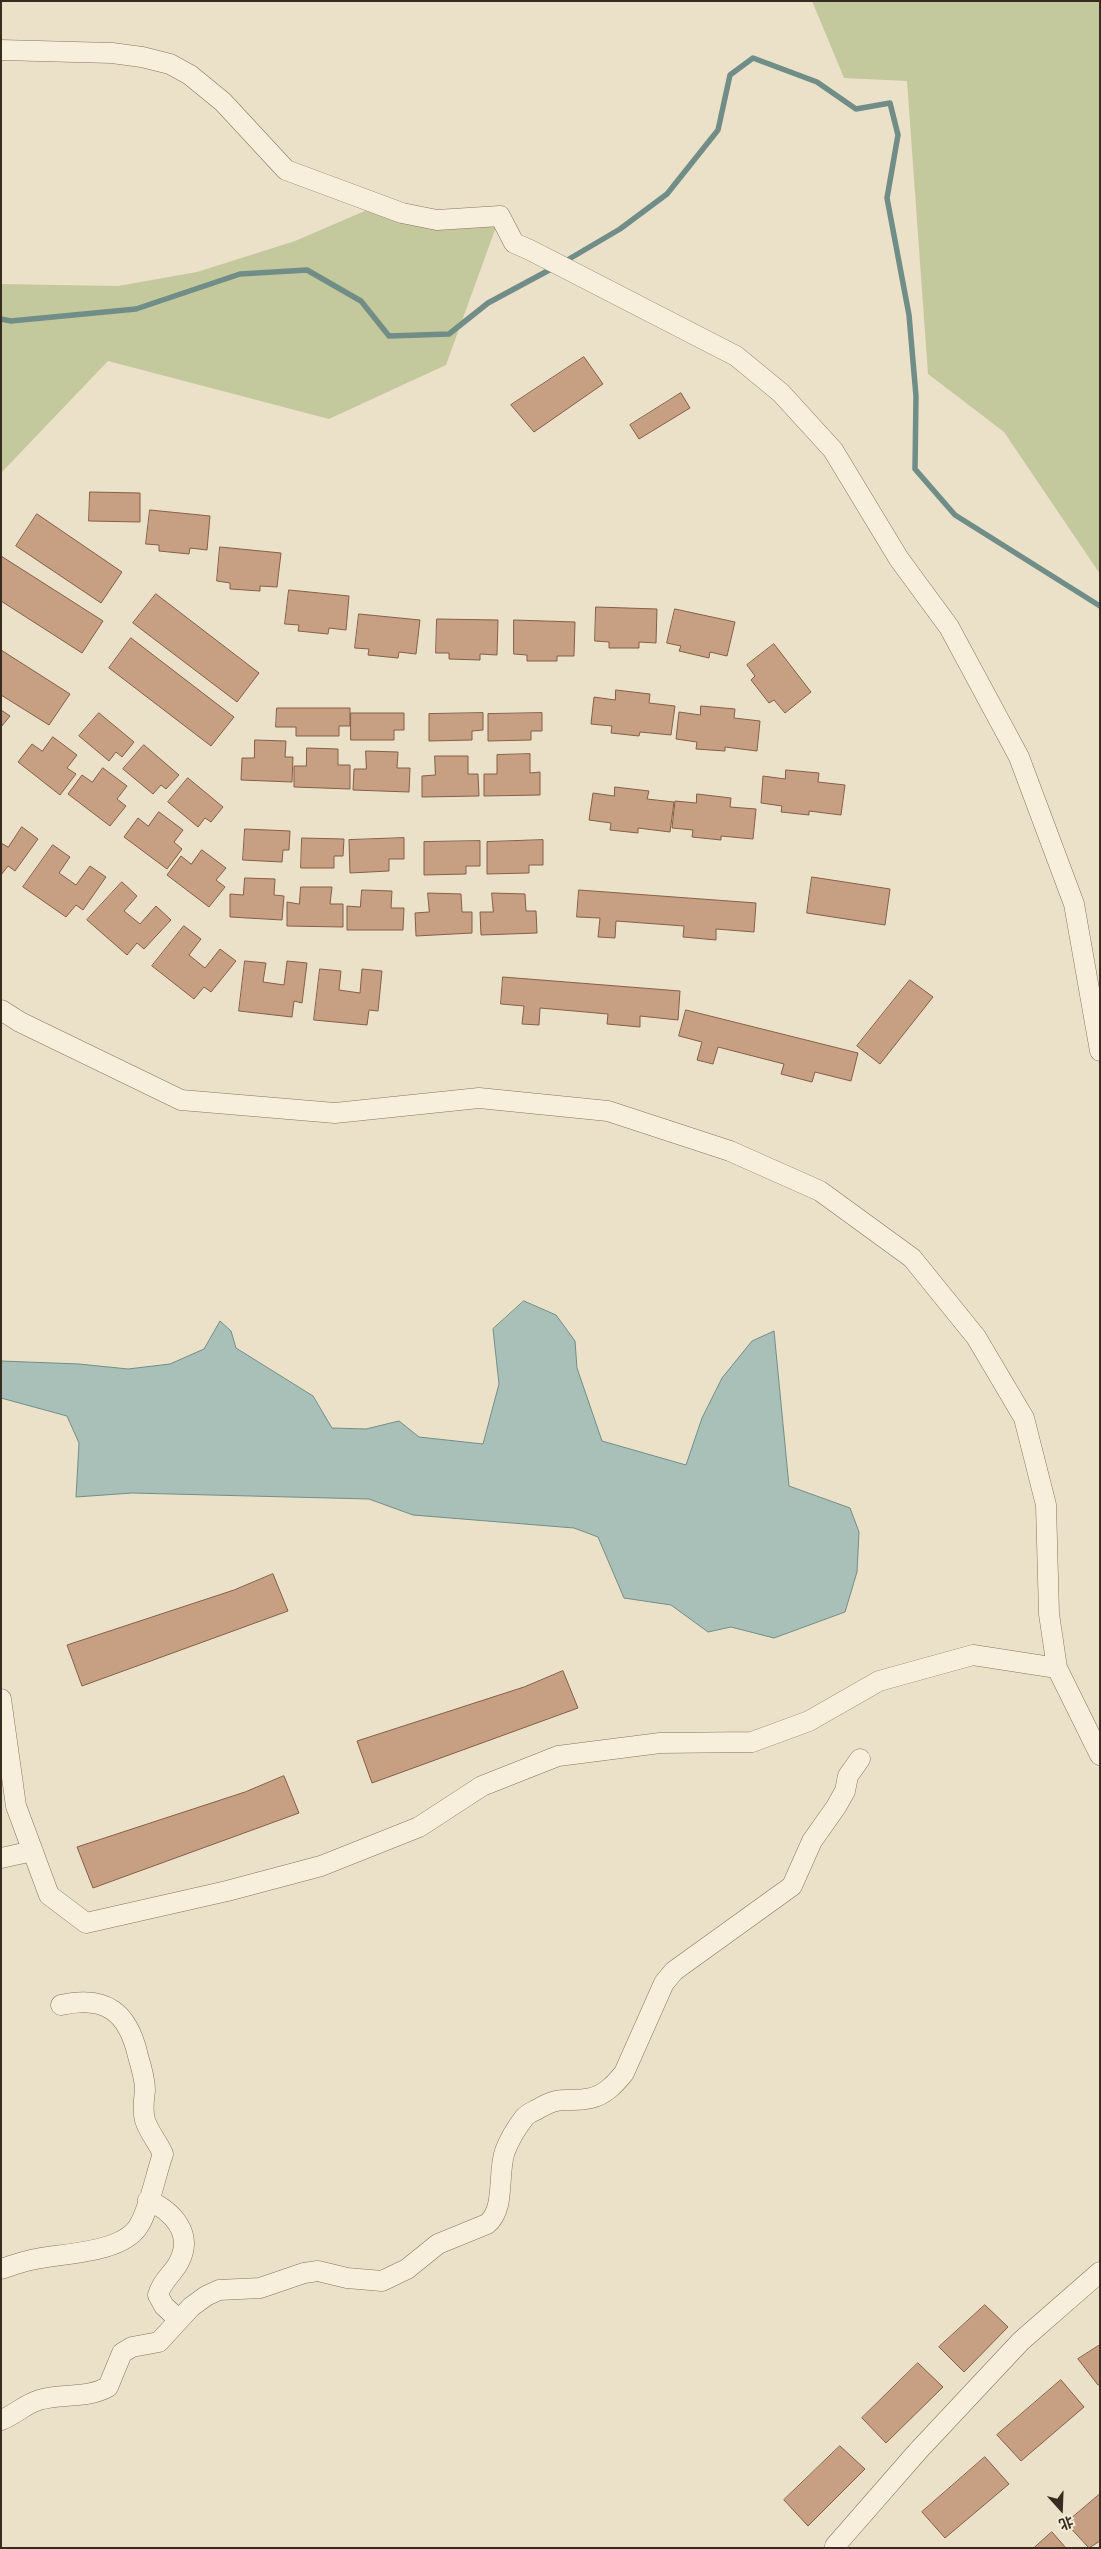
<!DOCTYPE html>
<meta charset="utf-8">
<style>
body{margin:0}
#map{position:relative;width:1101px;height:2549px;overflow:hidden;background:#ebe1c9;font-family:"Playfair Display","Noto Sans SC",serif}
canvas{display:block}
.frame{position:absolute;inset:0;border:2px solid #382c21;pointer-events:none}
.north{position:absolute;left:1036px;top:2484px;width:50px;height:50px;-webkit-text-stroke:4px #f3ecd8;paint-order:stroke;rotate:160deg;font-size:14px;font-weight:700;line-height:20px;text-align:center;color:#382c21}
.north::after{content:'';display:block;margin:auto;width:18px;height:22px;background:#382c21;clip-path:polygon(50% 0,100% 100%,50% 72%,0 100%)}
</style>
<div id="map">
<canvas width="1101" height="2549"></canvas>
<div class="frame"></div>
<div class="north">北</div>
</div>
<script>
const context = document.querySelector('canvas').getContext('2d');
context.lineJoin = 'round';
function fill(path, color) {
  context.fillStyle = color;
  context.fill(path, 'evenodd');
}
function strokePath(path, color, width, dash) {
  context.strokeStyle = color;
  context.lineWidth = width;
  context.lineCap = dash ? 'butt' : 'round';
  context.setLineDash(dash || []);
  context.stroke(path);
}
fill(new Path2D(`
 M812,1h288v573l-96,-142 -76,-58 -21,-293 -63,-3z
 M381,204l21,9 98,3 -54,149 -117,54 -221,-58 -107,112v-189l117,2 79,-14 98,-31z`), '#c4c99d');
const water = new Path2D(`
 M524,1301l32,14 19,26 2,27 25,73 84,24 16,-47 20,-40 30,-37 22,-10 15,155 61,22 9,24 -2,40 -12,40 -71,26 -43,-11 -23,5 -37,-27 -47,-7 -26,-61 -24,-9 -161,-13 -44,-16 -237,-6 -56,4 3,-54 -12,-27 -66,-18v-37l78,3 49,5 42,-5 34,-15 16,-28 11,10 5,17 77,48 19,32 34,1 33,-8 20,16 64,7 16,-60 -6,-55z`);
fill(water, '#a9c0b9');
strokePath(water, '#708e87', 1);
strokePath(new Path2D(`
 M564,262l56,-33 47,-35 51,-64 12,-55 23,-17 64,24 39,27 34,-6 8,32 -11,63 22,117 7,81 -1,73 40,46 145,91
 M1,319l10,2 125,-12 104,-35 67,-4 54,31 28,35 60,-2 39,-31 65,-35`), '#708e87', 5.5);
const building = new Path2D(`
 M584,357l19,27 -69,48 -23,-27z
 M681,393l9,15 -51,31 -9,-14z
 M90,492l50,1v29l-51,-1z
 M150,510l60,6 -3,34 -17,-2 -1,6 -30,-3v-6l-13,-1z
 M37,514l85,58 -21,31 -85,-57z
 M220,547l61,6 -4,34 -17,-1v5l-30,-2v-6l-13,-2z
 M1,556l102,65 -21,32 -81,-52z
 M289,590l60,6 -3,34 -17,-2 -1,6 -30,-3 1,-6 -14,-1z
 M156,594l103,79 -22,29 -104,-79z
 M596,607l61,2 -1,34 -17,-1v6h-30v-6l-14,-1z
 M675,609l60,13 -8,34 -17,-4 -1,6 -30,-7 2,-5 -14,-3z
 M359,614l61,6 -4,34 -17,-2 -1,6 -30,-3 1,-6 -14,-1z
 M437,619l61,1 -1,35 -17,-1v6l-31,-1v-6h-13z
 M514,620l61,2 -1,34h-17v5h-30v-6l-13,-1z
 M131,638l103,79 -23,29 -102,-78z
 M774,644l37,48 -26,21 -11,-13 -5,3 -18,-23 4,-4 -8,-11z
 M1,650l69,44 -21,31 -48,-30z
 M616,690l34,4 -1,9 26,3 -4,29 -31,-3 -1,4 -28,-3 1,-7 -21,-2 3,-27 21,3z
 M701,706l34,3 -1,9 26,3 -3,30 -32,-4v4l-29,-2 1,-7 -21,-3 3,-27 21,3z
 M277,708h73v18h-11v10h-43v-9h-20z
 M1,710l9,6 -9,11z
 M99,713l35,29 -12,15 -6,-5 -7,9 -30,-25z
 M351,713h53v17h-10v10h-43z
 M483,713v17l-11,1v9l-43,1v-27z
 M542,713v18h-11v9l-43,1v-27z
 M53,737l24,18 -10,13 9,6 -16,21 -42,-33 14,-18 10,7z
 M255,740l31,1 -1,16h8l-1,25 -51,-2 1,-22h12z
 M144,745l35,30 -13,14 -5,-4 -8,9 -30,-25z
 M307,748l31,1v16h12v24l-56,-2v-21h12z
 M366,751l32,1 -1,16h13l-1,24 -56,-2 1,-21h12z
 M530,754v19l10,-1v23l-56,1v-22h13v-19z
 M435,756h33v18h10l1,22 -57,1v-21l13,-1z
 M103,768l24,18 -10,13 9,7 -16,20 -42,-32 14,-19 10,7z
 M786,770l33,3 -1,9 27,3 -4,30 -32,-4v4l-28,-3 1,-6 -21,-3 2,-27 22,3z
 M188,778l35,29 -12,15 -6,-4 -7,9 -30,-25z
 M615,787l34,4 -2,8 27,3 -4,30 -32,-4v5l-28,-3 1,-7 -22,-3 4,-27 21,3z
 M697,794l34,4 -1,9 26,2 -3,30 -32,-3v4l-29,-3 1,-7 -21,-2 3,-27 21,2z
 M159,812l24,18 -9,12 8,7 -15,20 -43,-32 14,-19 10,8z
 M22,827l16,12 -23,32 -7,-5 -7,9v-32l7,4z
 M245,829l45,2 -1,19h-6l-1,12 -39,-2z
 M302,838l42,1 -1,17h-9v12h-33z
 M404,838v21h-15v12l-39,2 -1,-33z
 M543,840v25h-14v8l-42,1v-32z
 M480,841v25h-14v8l-42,1v-33z
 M53,845l17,12 -11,16 17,12 14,-19 16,11 -23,33 -7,-5 -10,12 -43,-30z
 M202,850l24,18 -10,12 9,7 -16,20 -42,-32 14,-19 10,8z
 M812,877l78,12 -5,36 -78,-12z
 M245,878l30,1 -1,16 10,1 -2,24 -52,-3v-23l13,1z
 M122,882l15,14 -13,15 16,13 16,-18 15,14 -27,29 -7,-6 -10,12 -40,-35z
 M301,887h31l-2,17h13v23l-56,-1v-24l12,2z
 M362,890l30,1 -1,17h13l-1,22h-56v-24l13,1z
 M579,890l177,13 -2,29 -38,-3v11l-33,-3 1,-11 -68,-5 -1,17 -17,-1 2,-19 -23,-1z
 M428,893l33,1 1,18h10v21l-56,3 -1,-23 14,-1z
 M492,893l33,1 1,17h10l1,22 -56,2 -1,-23h13z
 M184,926l17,13 -12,16 16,13 15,-19 16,12 -25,31 -7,-5 -10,12 -42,-33z
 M245,961l21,2 -3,19 21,3 3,-24 20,2 -5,40 -8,-2 -2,16 -53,-6z
 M320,969l21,2 -2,19 21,3 2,-24 20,2 -4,40 -9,-1 -2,15 -53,-5z
 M503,977l177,14 -2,29 -38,-4v11l-33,-3 1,-10 -68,-6 -1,17 -17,-1 2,-18 -23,-2z
 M910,980l23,17 -53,67 -23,-18z
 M686,1010l172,43 -7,28 -36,-9 -3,10 -31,-8 3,-10 -66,-17 -5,17 -16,-4 5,-18 -23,-6z
 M273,1574l15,37 -206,75 -15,-41 167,-55z
 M563,1671l15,37 -206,75 -15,-42 167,-54z
 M284,1776l15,37 -206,75 -16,-41 168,-55z
 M985,2305l23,22 -44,45 -25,-25z
 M1100,2345v39l-2,1 -20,-26z
 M918,2363l25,24 -57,56 -24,-25z
 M1061,2380l23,27 -63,54 -24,-26z
 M840,2446l25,23 -57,57 -24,-26z
 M985,2457l24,27 -64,54 -23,-26z
 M1100,2494v47l-11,7 -23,-25z
 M1052,2532l14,16h-32z`);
fill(building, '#c79f82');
strokePath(building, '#845f46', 1);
const minor = new Path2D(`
 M1,50l111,3 30,4 28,7 20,11 33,27 63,68 116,43 35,7 63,-4 14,27 16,7 206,106 45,37 52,57 66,109 50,68 70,130 55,147 26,147
 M1,1010l19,12 161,78 154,13 144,-15 129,13 122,40 90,40 92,67 64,79 48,81 22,87 3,109 8,54 43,87
 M1,1699l15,107 33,89 37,28 141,-32 94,-25 98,-39 63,-41 76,-30 102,-13 92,-1 57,-21 70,-40 94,-26 84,13
 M1,1858l32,-7
 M148,2200c24,11 46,33 31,62 -6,12 -17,18 -21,33l6,11 14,13
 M1,2269c10,-3 20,-7 30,-9 29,-7 89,-6 107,-33 11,-16 18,-54 25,-73 -5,-12 -14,-21 -18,-34 -3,-11 -1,-19 0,-30 0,-11 -4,-24 -7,-34 -10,-44 -32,-61 -77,-51
 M1,2420c14,-5 24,-16 38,-20 24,-7 47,-1 69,-13l14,-34 10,-6 27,-5 32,-35 15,-11 13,-6 41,-2 44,-15 14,-2 29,7 35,3 25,-12 31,-25 49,-20c19,-15 10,-51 18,-73 4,-10 12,-24 19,-33 3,-4 8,-6 12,-8 28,-17 30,-6 55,-12 14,-3 24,-14 33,-25l40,-90 10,-12 118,-85 20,-45 24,-34 9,-16 3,-15 12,-17
 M835,2546l83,-95 103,-110 79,-69`);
strokePath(minor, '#86745f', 21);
strokePath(minor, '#f7efdb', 20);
</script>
